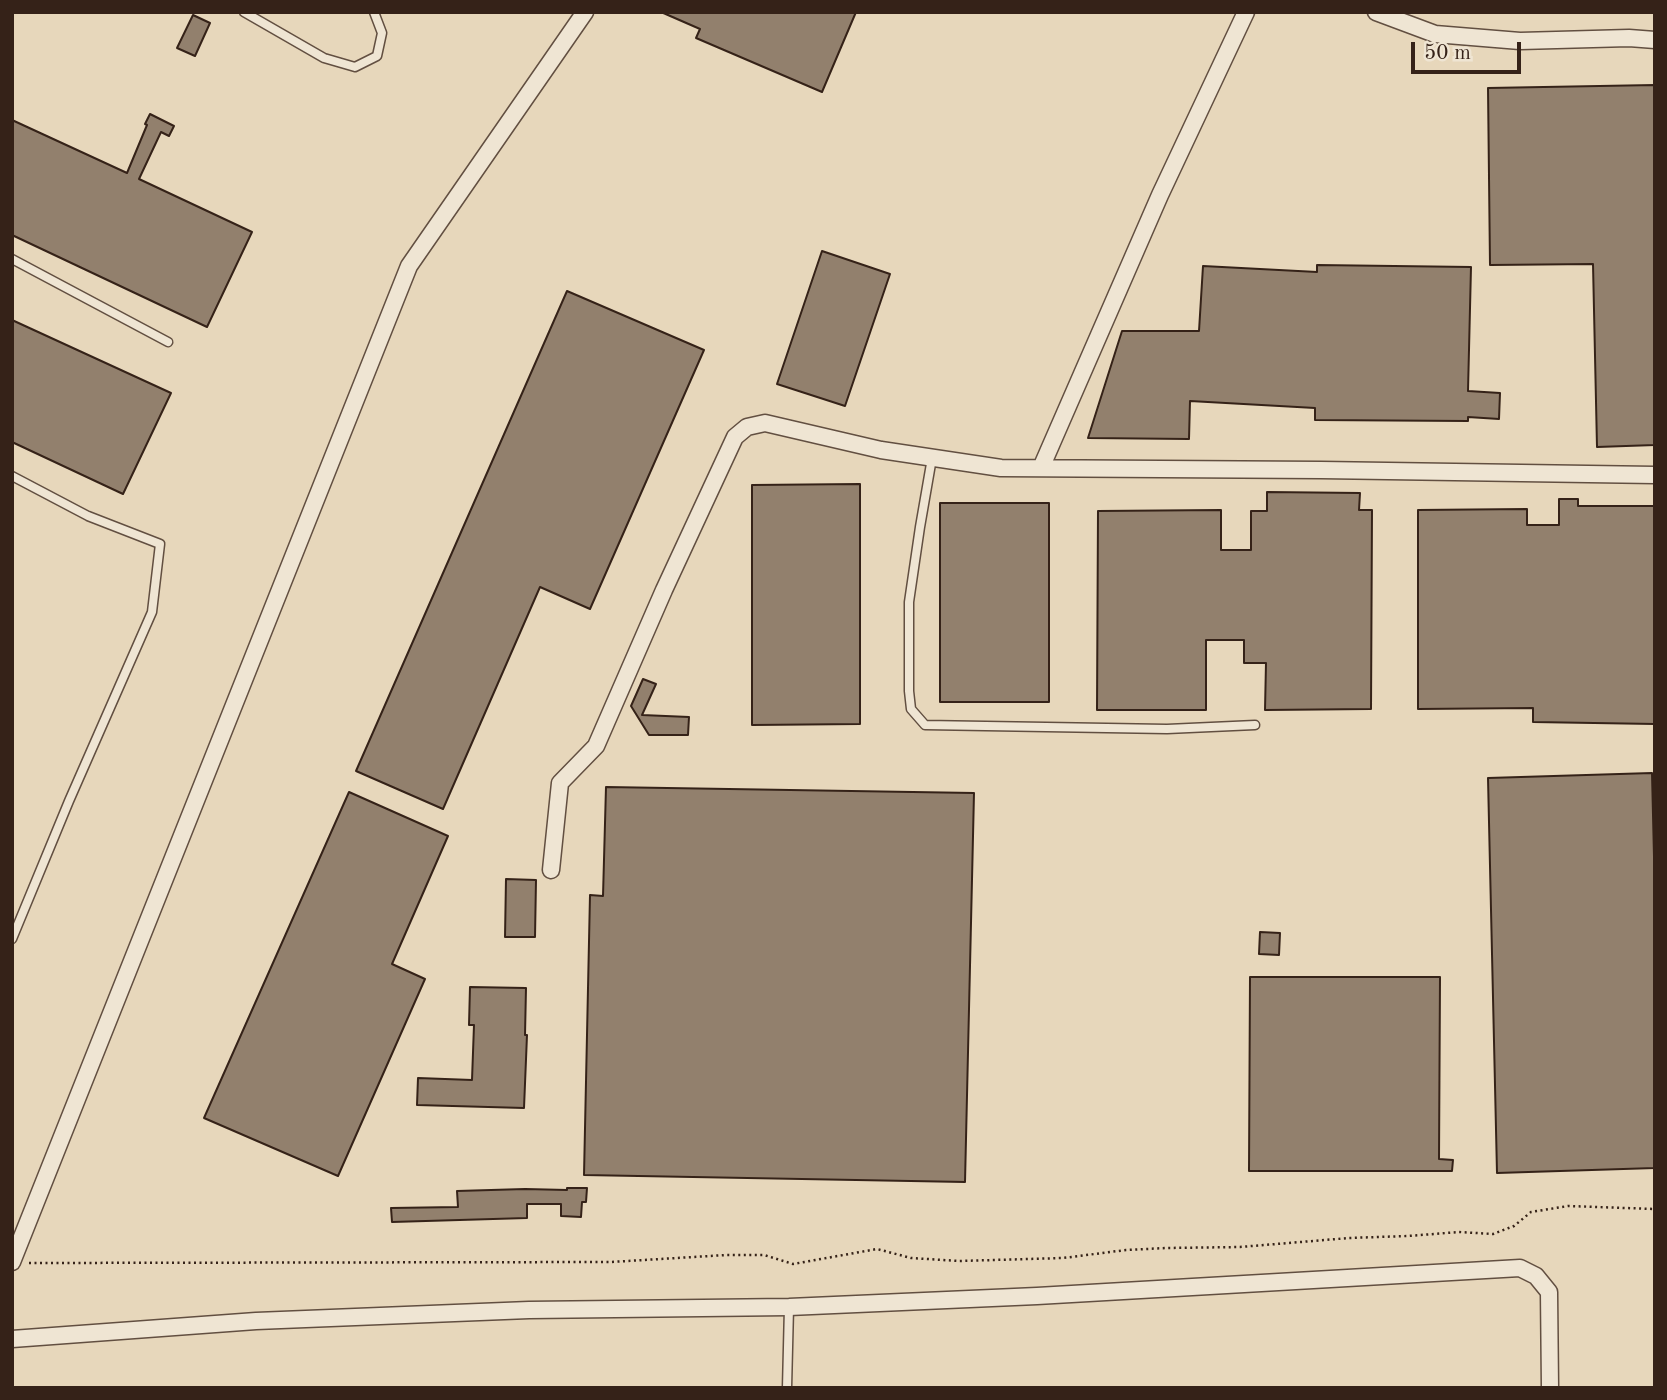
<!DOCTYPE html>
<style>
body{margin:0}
#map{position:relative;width:1667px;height:1400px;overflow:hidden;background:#e7d7bb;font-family:"Old Standard TT",serif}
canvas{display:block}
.frame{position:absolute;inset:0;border:14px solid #352218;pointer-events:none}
.scale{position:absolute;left:1411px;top:42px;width:110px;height:32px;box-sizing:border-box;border:4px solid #352218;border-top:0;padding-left:9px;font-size:21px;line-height:24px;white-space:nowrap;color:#352218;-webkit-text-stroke:5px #efe5d3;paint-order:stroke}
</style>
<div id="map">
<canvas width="1667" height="1400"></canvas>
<div class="frame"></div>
<div class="scale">50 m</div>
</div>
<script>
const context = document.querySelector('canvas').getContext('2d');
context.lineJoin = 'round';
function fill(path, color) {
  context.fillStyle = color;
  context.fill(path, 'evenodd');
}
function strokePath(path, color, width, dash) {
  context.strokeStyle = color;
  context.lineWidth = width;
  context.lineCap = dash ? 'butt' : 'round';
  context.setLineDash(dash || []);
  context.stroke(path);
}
const building = new Path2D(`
 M661,12h195l-34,80 -126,-54 4,-9z
 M193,15l17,8 -15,33 -18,-8z
 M1655,85v360l-58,2 -4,-183 -103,1 -2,-177z
 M150,114l24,12 -5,10 -8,-4 -22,47 113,53 -45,95 -195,-92v-115l115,53 20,-48 -2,-1z
 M822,251l68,23 -45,132 -68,-22z
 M1317,265l154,2 -3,124 32,2 -1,26 -31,-2v4l-153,-1v-12l-125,-7 -1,38 -101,-1 34,-107h77l4,-65 114,6z
 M567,291l137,59 -114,259 -50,-22 -97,222 -87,-38z
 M12,320l159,73 -48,101 -111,-52z
 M860,484v240l-108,1v-240z
 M1267,492l93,1 -1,17h13l-1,199 -106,1 1,-47h-22v-23h-38v70h-109l1,-199 123,-1v40h30v-39h16z
 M1559,499h19v7h77v218l-122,-2v-14l-115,1v-199l109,-1v16h32z
 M940,503h109v199h-109z
 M643,679l13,5 -14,31 47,2 -1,18h-39l-18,-29z
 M1652,773l3,125v270l-158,5 -9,-395z
 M606,787l368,6 -9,389 -381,-7 6,-280 13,1z
 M349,792l99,44 -56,128 33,15 -87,197 -134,-58z
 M506,879l30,1 -1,57h-30z
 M1260,932l20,1 -1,22 -20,-1z
 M1250,977h190l-1,182 14,1 -1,11h-203z
 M470,987l56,1 -1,47h2l-3,73 -107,-3 1,-27 54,2 2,-55h-5z
 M567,1188h20l-1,14h-4l-1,15 -20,-1v-12h-34v14l-135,4 -1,-14 67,-1 -1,-16 68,-2 42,1z`);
fill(building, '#92806d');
strokePath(building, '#352218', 2);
const lane = new Path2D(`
 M244,12l80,46 31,9 22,-11 5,-23 -8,-21
 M12,259l156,83
 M932,458l-12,69 -11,75v89l2,18 14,16 242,4 88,-4
 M12,476l76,40 72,28 -8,68 -83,189 -57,138
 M787,1388l2,-81`);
const street = new Path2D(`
 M1376,12l59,22 85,7 109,-3 26,2
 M1041,468l119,-273 86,-183
 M551,870l9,-87 36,-37 68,-156 71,-153 12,-10 18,-4 116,27 120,18 320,2 334,5
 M12,1262l397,-996 176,-254
 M12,1339l244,-18 273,-11 260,-3 248,-11 483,-28 16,8 13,16 1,96`);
strokePath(lane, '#624f41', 11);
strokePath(street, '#624f41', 19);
strokePath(new Path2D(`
 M29,1263l582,-1 115,-7h38l29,9 84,-15 34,9 48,3 104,-3 63,-8 40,-2 74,-1 109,-9 59,-2 51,-4 34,2 21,-8 17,-14 37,-6 87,3`), '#352218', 2.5, [2, 3.5]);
strokePath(lane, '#efe5d3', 8);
strokePath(street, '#efe5d3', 16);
</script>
